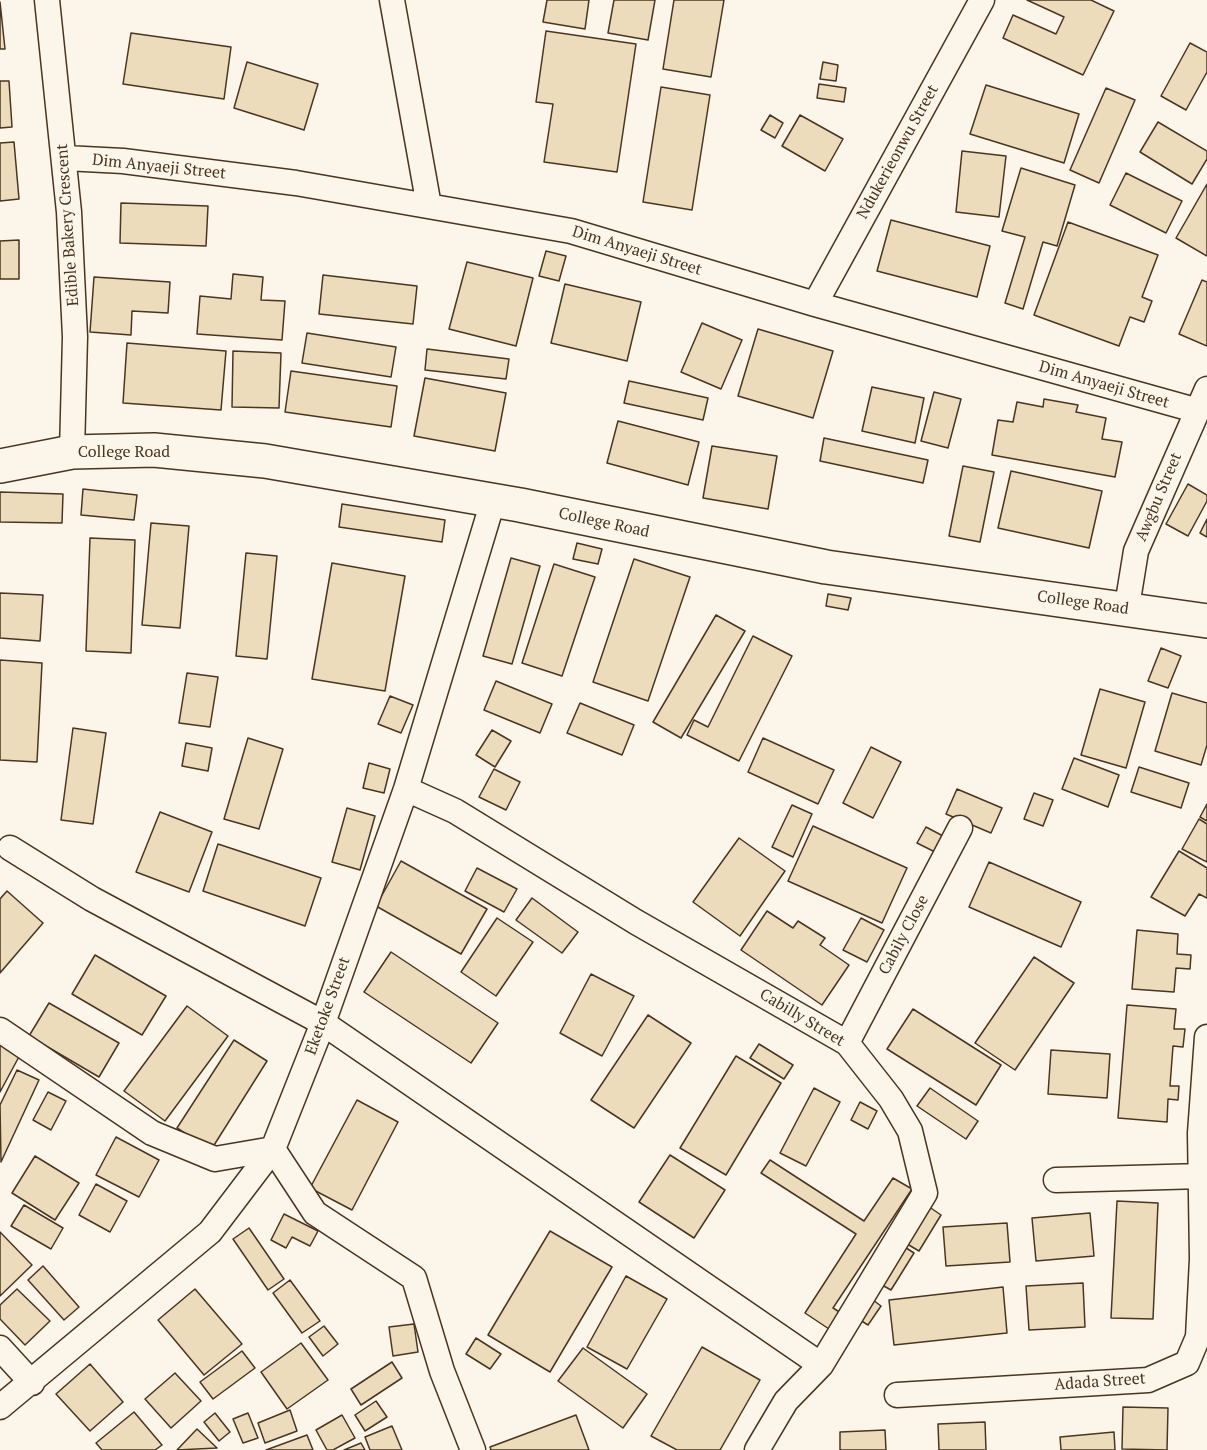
<!DOCTYPE html>
<style>
body{margin:0}
canvas{display:block;background:#fbf6e9}
</style>
<canvas width="1207" height="1450"></canvas>
<script>
const context = document.querySelector('canvas').getContext('2d');
context.lineJoin = 'round';
function fill(path, color) {
  context.fillStyle = color;
  context.fill(path, 'evenodd');
}
function strokePath(path, color, width, dash) {
  context.strokeStyle = color;
  context.lineWidth = width;
  context.lineCap = dash ? 'butt' : 'round';
  context.setLineDash(dash || []);
  context.stroke(path);
}
function drawText(font, color, halo, rows, align = 'center') {
  context.font = font + ' "PT Serif",serif';
  context.lineWidth = 4.5;
  context.setLineDash([]);
  context.textBaseline = 'middle';
  context.strokeStyle = halo;
  context.fillStyle = color;
  for (const [text, x, y, turn = 0] of rows) {
    context.save();
    context.translate(x, y);
    context.rotate((+turn || 0) * Math.PI / 180);
    context.textAlign = isNaN(turn) ? turn : align;
    if (halo) context.strokeText(text, 0, 0);
    context.fillText(text, 0, 0);
    context.restore();
  }
}
const building = new Path2D(`
 M547,0h42l-4,29 -42,-7z
 M614,0h41l-7,40 -40,-7z
 M674,0h50l-13,77 -48,-8z
 M1027,0h64l23,11 -31,64 -80,-37 10,-23 43,19 8,-17z
 M0,2l5,47h-5z
 M546,31l90,13 -19,128 -73,-10 9,-58 -17,-2z
 M131,33l100,14 -7,52 -101,-15z
 M1190,43l17,9v20l-21,38 -25,-14z
 M247,62l71,22 -14,46 -70,-22z
 M823,62l15,3 -2,16 -16,-2z
 M0,81h9l3,46 -12,1z
 M819,84l27,4 -2,14 -27,-4z
 M986,85l93,29 -15,49 -94,-29z
 M661,87l49,8 -18,115 -49,-8z
 M1106,88l29,12 -36,83 -29,-13z
 M770,115l13,8 -8,15 -14,-8z
 M800,115l43,24 -18,32 -43,-25z
 M1158,122l49,29v8l-15,25 -52,-32z
 M14,142l5,57 -19,2v-58z
 M962,151l44,5 -7,61 -43,-5z
 M1021,168l54,17 -18,61 -14,-4 -20,67 -18,-6 20,-66 -23,-6z
 M1126,173l56,28 -16,32 -56,-28z
 M1207,184v72l-31,-18z
 M121,203l87,3 -2,40 -86,-3z
 M891,220l99,26 -13,51 -100,-26z
 M1068,222l90,33 -16,42 10,4 -8,21 -14,-5 -11,29 -85,-31z
 M19,240v39h-19v-38z
 M546,251l20,5 -7,25 -20,-5z
 M467,262l66,16 -17,68 -67,-17z
 M233,274l30,3 -2,23 24,1 -3,39 -85,-6 3,-38 31,3z
 M323,275l94,11 -4,38 -94,-10z
 M94,277l76,5 -2,31 -36,-2 -1,24 -41,-3z
 M1202,280l5,2v64l-28,-12z
 M565,284l76,18 -14,59 -76,-18z
 M702,323l40,17 -21,49 -40,-17z
 M758,329l75,22 -20,67 -75,-22z
 M307,333l89,14 -5,30 -89,-14z
 M127,343l99,8 -5,59 -98,-7z
 M427,349l82,10 -3,20 -81,-9z
 M233,351l48,2 -2,55 -47,-1z
 M291,371l106,15 -6,41 -106,-15z
 M425,378l81,15 -11,58 -81,-15z
 M629,381l79,17 -5,22 -79,-17z
 M872,387l52,11 -9,45 -53,-12z
 M934,392l27,7 -13,49 -27,-7z
 M1044,399l34,6 -2,7 30,6 -4,21 20,3 -7,35 -123,-22 6,-35 15,2 4,-20 26,5z
 M618,421l81,21 -11,43 -81,-22z
 M824,438l104,22 -5,23 -103,-22z
 M712,446l65,10 -9,53 -65,-11z
 M963,466l31,6 -14,70 -31,-6z
 M1011,471l91,20 -13,57 -91,-20z
 M1188,484l19,11v6l-19,35 -22,-12z
 M83,489l54,6 -3,25 -53,-5z
 M0,492l63,2 -1,29 -62,-1z
 M342,504l103,16 -3,22 -103,-15z
 M1207,519v18l-7,-4z
 M151,523l38,3 -9,102 -38,-3z
 M90,538l45,2 -4,113 -45,-2z
 M577,543l25,6 -4,15 -25,-5z
 M246,553l31,3 -10,103 -31,-3z
 M511,558l29,8 -28,98 -29,-8z
 M634,559l56,18 -42,124 -55,-19z
 M332,563l73,13 -20,115 -73,-12z
 M554,564l41,13 -33,99 -40,-13z
 M0,593l43,2 -3,46 -40,-3z
 M828,594l23,4 -3,12 -22,-4z
 M716,615l29,16 -64,107 -28,-16z
 M753,636l39,20 -53,105 -52,-26 7,-15 14,7z
 M1161,648l20,8 -13,32 -20,-7z
 M0,660l42,3 -5,99 -37,-2z
 M187,673l31,4 -8,50 -31,-4z
 M496,681l56,23 -12,29 -56,-23z
 M1100,689l45,13 -19,66 -45,-13z
 M1172,693l35,10v42l-6,20 -46,-14z
 M390,696l23,9 -12,28 -23,-9z
 M580,703l54,22 -12,30 -55,-22z
 M73,728l33,5 -13,91 -32,-4z
 M492,730l19,11 -16,26 -19,-12z
 M248,738l35,11 -24,80 -35,-10z
 M763,738l71,32 -16,34 -70,-32z
 M186,743l26,5 -4,23 -26,-5z
 M871,747l30,15 -28,56 -30,-15z
 M1074,758l45,17 -11,32 -46,-18z
 M369,763l21,6 -6,24 -21,-5z
 M1139,767l50,16 -8,25 -50,-16z
 M494,769l26,13 -14,28 -27,-13z
 M957,789l45,19 -11,25 -45,-19z
 M1034,793l19,7 -10,26 -19,-7z
 M1207,804v17l-7,-4z
 M792,805l20,9 -19,43 -21,-10z
 M347,808l28,8 -15,54 -28,-8z
 M160,812l52,20 -23,60 -53,-20z
 M1199,819l8,5v38l-25,-13z
 M813,826l94,42 -25,55 -94,-42z
 M926,827l17,9 -8,16 -18,-9z
 M739,838l46,33 -45,65 -47,-34z
 M218,844l103,34 -16,48 -102,-35z
 M1179,851l28,17v30l-8,-4 -14,22 -34,-19z
 M401,861l86,48 -26,45 -85,-48z
 M989,862l92,40 -20,45 -92,-40z
 M477,868l40,21 -13,23 -39,-21z
 M7,891l36,32 -43,50v-74z
 M532,898l46,34 -16,21 -46,-33z
 M767,911l26,17 5,-7 27,17 -5,7 29,20 -27,40 -81,-55z
 M497,918l36,24 -37,54 -35,-24z
 M861,918l23,12 -17,32 -24,-12z
 M1137,930l41,4 -1,20 14,1 -1,14 -14,-1 -2,24 -42,-3z
 M391,952l107,71 -27,40 -107,-71z
 M95,955l71,41 -24,39 -70,-41z
 M1034,957l40,26 -59,87 -40,-27z
 M591,974l43,22 -32,60 -42,-23z
 M49,1003l70,40 -20,34 -70,-41z
 M1127,1005l49,4 -2,20h11l-2,18 -10,-1 -3,40h9l-1,14 -10,-1 -1,23 -49,-4z
 M187,1006l41,30 -63,85 -41,-30z
 M913,1009l88,56 -25,40 -89,-56z
 M648,1015l43,28 -57,85 -43,-28z
 M234,1040l33,21 -56,89 -34,-22z
 M0,1041l21,12 -21,39z
 M759,1044l34,21 -9,14 -34,-21z
 M1051,1050l59,4 -3,44 -59,-4z
 M736,1056l45,27 -55,92 -46,-27z
 M17,1070l22,10 -38,82 -1,-57z
 M814,1088l26,14 -34,64 -26,-13z
 M930,1088l48,33 -12,18 -49,-33z
 M48,1092l18,9 -15,29 -18,-10z
 M357,1100l41,22 -46,88 -42,-22z
 M860,1102l17,9 -9,18 -17,-9z
 M116,1137l43,23 -20,37 -43,-22z
 M670,1155l55,35 -31,48 -55,-36z
 M35,1156l44,27 -24,37 -43,-27z
 M770,1160l94,61 29,-43 19,11 -79,119 13,8 -11,17 -30,-20 51,-79 -95,-61z
 M96,1184l31,17 -17,31 -31,-17z
 M1117,1201l41,2 -5,116 -42,-1z
 M925,1204l16,11 -22,36 -17,-10z
 M24,1205l39,23 -12,21 -40,-23z
 M1090,1213l4,43 -58,5 -4,-43z
 M284,1214l34,17 -8,15 -18,-9 -6,11 -15,-8z
 M1007,1223l3,39 -64,4 -3,-39z
 M249,1228l35,51 -16,11 -35,-51z
 M550,1231l62,36 -62,105 -62,-37z
 M0,1232l32,33 -32,31z
 M897,1242l17,11 -23,37 -18,-10z
 M43,1266l36,41 -15,13 -36,-40z
 M626,1276l41,23 -40,70 -40,-22z
 M290,1280l30,41 -18,12 -29,-40z
 M1083,1283l2,44 -56,3 -3,-44z
 M1003,1287l4,46 -113,12 -5,-45z
 M17,1289l33,32 -25,24 -25,-26v-14z
 M195,1289l47,55 -38,31 -46,-55z
 M869,1297l12,9 -13,19 -13,-8z
 M414,1324l4,28 -25,4 -4,-29z
 M324,1326l14,18 -15,12 -14,-19z
 M476,1338l25,16 -11,15 -24,-15z
 M301,1343l27,37 -41,29 -26,-37z
 M702,1347l58,33 -40,70h-43l-26,-14z
 M583,1348l64,46 -24,34 -65,-47z
 M242,1351l13,17 -42,31 -13,-17z
 M392,1362l10,16 -41,27 -10,-16z
 M90,1364l33,38 -33,29 -34,-37z
 M175,1373l26,28 -30,27 -26,-29z
 M376,1401l11,16 -22,14 -10,-16z
 M1123,1407l45,1 -1,42 -45,-1z
 M290,1410l7,21 -32,12 -7,-20z
 M134,1412l28,33 -7,5h-53l-6,-7z
 M215,1413l15,19 -11,9 -15,-19z
 M248,1413l10,25 -15,5 -10,-24z
 M342,1415l13,23 -22,12h-6l-11,-20z
 M576,1415l13,35h-98l-1,-3z
 M985,1422l1,28h-47l-1,-26z
 M392,1426l10,24h-32l-5,-13z
 M197,1429l20,19 -40,2z
 M885,1430l1,20h-46v-18z
 M1114,1432l1,18h-54l-1,-13z
 M307,1435l6,15h-47z
 M361,1443l4,7h-21z`);
fill(building, '#ecdcbc');
strokePath(building, '#4a3520', 1.5);
const minor = new Path2D(`
 M47,0l22,212 6,125 -3,115
 M392,0l37,206
 M65,158l58,3 173,22 275,48 244,73 380,106
 M815,304l167,-304
 M1131,610l-2,-16 7,-43 71,-162
 M406,789l49,22 181,111 211,121 44,56 19,32 15,62 -104,172 -35,36 -29,49
 M10,848l82,51 231,124 498,342
 M0,1030l152,103 63,26 58,-10 42,64 99,65 28,93 31,79
 M847,1043l113,-215
 M1056,1180l147,-4
 M0,1348l32,35
 M897,1395l251,-15 39,-17 11,-26 4,-78 -2,-126 7,-96
 M0,1407l210,-175 63,-83 50,-126 83,-234 87,-288`);
const secondary = new Path2D(`
 M0,466l72,-14 82,-2 111,11 255,44 306,62 381,54`);
strokePath(minor, '#4a3520', 27);
strokePath(secondary, '#4a3520', 36);
strokePath(minor, '#fbf6e9', 24);
strokePath(secondary, '#fbf6e9', 33);
drawText('16px', '#4a3520', '#fbf6e9', [
 ["Ndukerieonwu Street",898,152,-61],
 ["Dim Anyaeji Street",159,167,6],
 ["Edible Bakery Crescent",68,225,-94],
 ["Dim Anyaeji Street",637,251,17],
 ["Dim Anyaeji Street",1104,385,16],
 ["College Road",124,452],
 ["Awgbu Street",1159,497,-67],
 ["College Road",604,523,12],
 ["College Road",1083,603,8],
 ["Cabily Close",904,935,-62],
 ["Eketoke Street",328,1006,-70],
 ["Cabilly Street",802,1018,31],
 ["Adada Street",1100,1382,-4]
]);
</script>
